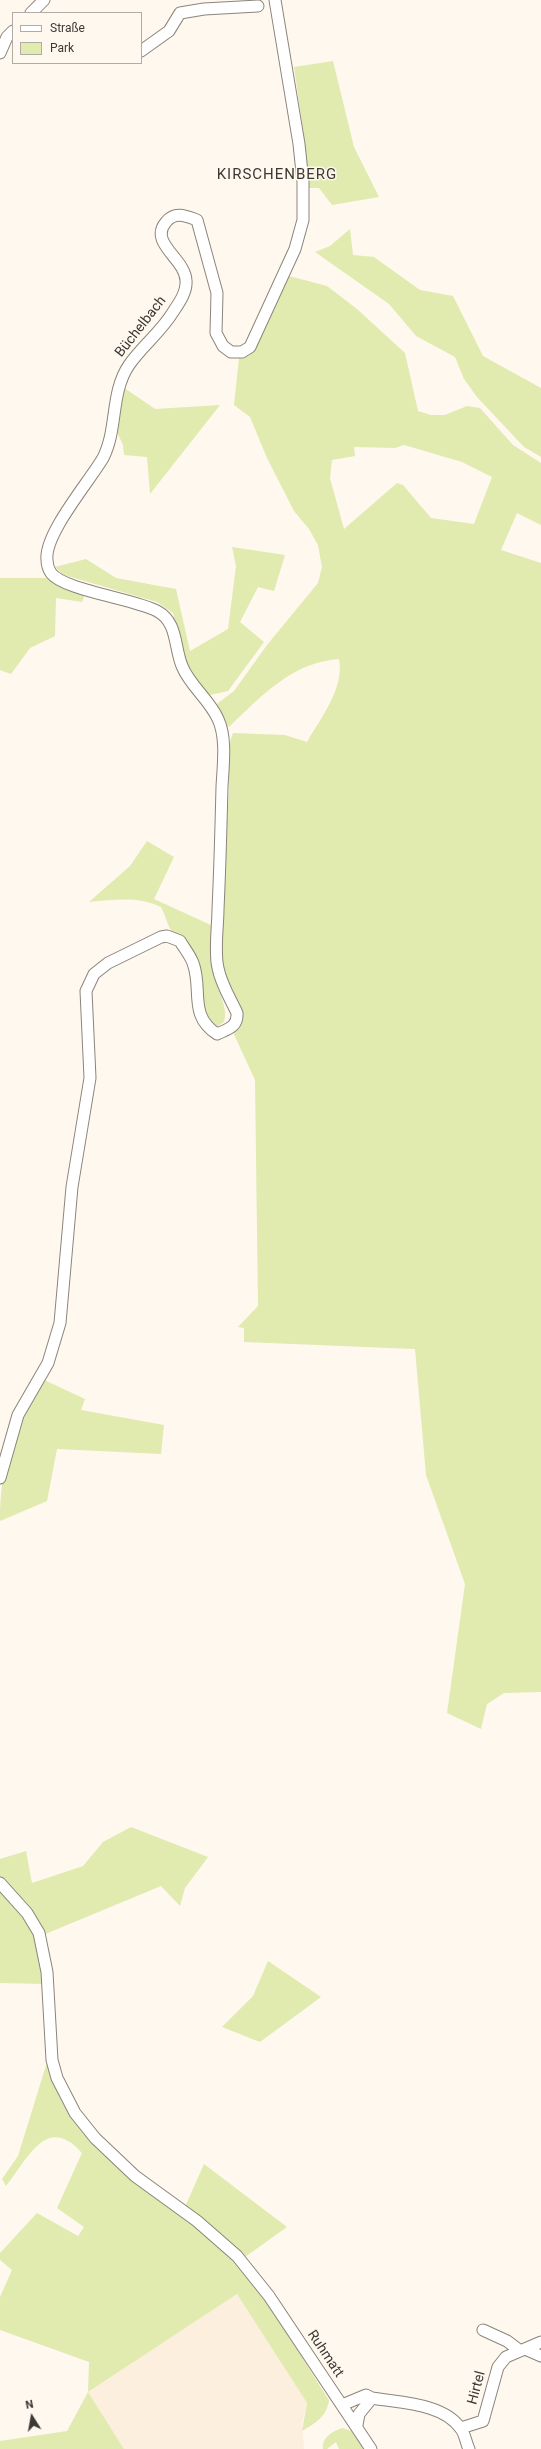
<!DOCTYPE html>
<meta charset="utf-8">
<style>
body{margin:0}
#map{position:relative;width:541px;height:2449px;overflow:hidden;background:#fff8ef;font-family:Roboto,sans-serif}
canvas{display:block}
.legend{position:absolute;left:12px;top:12px;width:130px;height:52px;box-sizing:border-box;background:#fff8ef;border:1px solid #b1aca5;margin:0;padding:5px 7px;list-style:none;font-size:12px;color:#3c3935}
.legend li{display:flex;align-items:center;gap:8px;height:20px}
.legend b{width:20px;border:1px solid #b1aca5}
.north{position:absolute;left:12px;top:2397px;width:40px;height:40px;-webkit-text-stroke:3px #fff8ef;paint-order:stroke;rotate:349deg;font-size:11px;font-weight:700;line-height:16px;text-align:center;color:#3c3935}
.north::after{content:'';display:block;margin:auto;width:14px;height:18px;background:#3c3935;clip-path:polygon(50% 0,100% 100%,50% 72%,0 100%)}
</style>
<div id="map">
<canvas width="541" height="2449"></canvas>
<ul class="legend">
<li><b style="height:5px;background:#fff"></b>Straße</li>
<li><b style="height:11px;background:#e1eaaf"></b>Park</li>
</ul>
<div class="north">N</div>
</div>
<script>
const context = document.querySelector('canvas').getContext('2d');
context.lineJoin = 'round';
function fill(path, color) {
  context.fillStyle = color;
  context.fill(path, 'evenodd');
}
function strokePath(path, color, width, dash) {
  context.strokeStyle = color;
  context.lineWidth = width;
  context.lineCap = dash ? 'butt' : 'round';
  context.setLineDash(dash || []);
  context.stroke(path);
}
function drawText(font, color, halo, rows, align = 'center') {
  context.font = font + ' Roboto,sans-serif';
  context.lineWidth = 3;
  context.setLineDash([]);
  context.textBaseline = 'middle';
  context.strokeStyle = halo;
  context.fillStyle = color;
  for (const [text, x, y, turn = 0] of rows) {
    context.save();
    context.translate(x, y);
    context.rotate((+turn || 0) * Math.PI / 180);
    context.textAlign = isNaN(turn) ? turn : align;
    if (halo) context.strokeText(text, 0, 0);
    context.fillText(text, 0, 0);
    context.restore();
  }
}
fill(new Path2D(`
 M237,2294l70,109 -5,21 2,25h-180l-36,-57z`), '#fdefde');
fill(new Path2D(`
 M333,61l21,86 25,50 -47,8 -13,-17h-12l-4,-58 -9,-63z
 M350,229l3,26 21,2 46,33 33,6 30,60 58,32v69l-17,-10 -47,-50 -13,-18 -9,-22 -39,-21 -27,-32 -74,-52 15,-6z
 M289,276l38,10 30,23 48,44 13,58 13,4h14l22,-9 13,2 33,37 28,18v62l-24,-12 -16,37 40,13v1129l-37,1 -17,11 -6,25 -34,-16 18,-129 -39,-109 -11,-126 -171,-7v-14l-6,-1 20,-21 -3,-226 -23,-50 7,-12c-5,-12 -13,-25 -15,-37 -10,-59 2,-131 5,-191 1,-20 -4,-38 4,-57l52,2 22,7c13,-23 38,-54 32,-83 -46,3 -78,37 -109,67l-3,1 -4,-4 -7,-16 2,-4 16,-12 33,-46 51,-62 4,-16 -4,-22 -9,-16 -15,-18 -27,-53 -17,-41 -16,-12 5,-47 10,-2zM404,445l58,17 30,15 -18,47 -43,-6 -28,-33 -6,-2 -53,46 -14,-51 2,-18 23,-4 -1,-9 41,1z
 M123,387l32,22 65,-4 -70,89 -3,-37 -23,-2 -1,-10 -6,-13z
 M232,547l53,8 -11,36 -16,-4 -18,35 24,20 -36,49 -18,4 -8,-7 -17,-29 -12,-46 -16,-11 -93,-27 -9,-8 31,-8 30,19 60,11 14,62 38,-22 8,-63z
 M0,578h48l13,9 24,7 -3,8 -26,-4 -1,38 -25,12 -19,26 -11,-4z
 M147,841l27,16 -20,42 59,27c0,15 -1,30 1,45 1,18 15,34 10,51l-6,4 -9,-2c-12,-17 -5,-49 -14,-70 -6,-14 -18,-16 -24,-24 -4,-6 -6,-16 -10,-23 -24,-11 -46,-7 -72,-5l41,-36z
 M42,1379l43,20 -4,11 83,15 -3,29 -104,-5 -10,52 -47,20c0,-57 14,-93 42,-142z
 M131,1827l77,30 -23,31 -5,18 -19,-20 -118,49 -43,-57v-19l26,-8 6,32 51,-17 20,-24z
 M0,1888c9,10 19,20 26,31 13,19 15,43 18,65l-44,-1z
 M268,1961l53,36 -61,45 -38,-15 31,-31z
 M48,2059c4,14 7,29 14,43 12,24 66,77 89,93 25,18 53,34 75,56 42,43 70,99 103,149 -2,16 -13,23 -27,31l5,-28 -70,-109 -149,98 36,57h-124v-8l67,-10 21,-39 1,-30 -89,-32v-33l12,-27 -12,-10v-7l37,-40 41,23 6,-9 -27,-19 25,-55c-35,-40 -54,5 -76,33l-4,-7 16,-23z
 M204,2164l83,63 -42,30 -21,-21 -39,-29z
 M343,2428l8,3 14,18h-26l-3,-7 -9,7h-4c-2,-11 11,-19 20,-21z`), '#e1eaaf');
const minor = new Path2D(`
 M31,13l13,-13
 M141,51l28,-20 11,-18 24,-4 54,-3
 M0,53l7,-16 6,-6
 M0,1478l18,-63 30,-52 12,-40 12,-136 18,-109 -4,-87 8,-17 14,-11 53,-26 6,-1 13,5c4,7 10,14 13,22 10,27 -5,52 24,71 11,-5 21,-7 20,-21 -7,-15 -16,-29 -19,-45 -4,-16 0,-42 0,-59 2,-41 3,-82 4,-122 1,-21 5,-49 -4,-68 -9,-20 -28,-33 -36,-53 -8,-19 -4,-44 -25,-55 -22,-12 -94,-21 -106,-38 -2,-3 -4,-9 -4,-13 -3,-26 42,-78 56,-102 15,-29 7,-65 26,-93 13,-19 32,-33 44,-53 6,-9 14,-20 13,-31 0,-22 -38,-38 -20,-59 9,-11 20,-6 31,-2l20,73 -1,40 7,13 8,6h11l8,-5 45,-98 8,-29v-38l-4,-38 -24,-144
 M0,1883l27,30 12,20 8,39 5,88 5,18 18,35 20,25 40,38 62,45 40,35 32,40 102,153
 M483,2330l24,11 12,9
 M525,2349l16,7
 M342,2405l24,-10 6,3c28,5 72,5 89,31 4,5 5,14 8,20
 M357,2425l2,-11 13,-16
 M461,2428l22,-7 15,-54 8,-10 35,-15`);
strokePath(minor, '#8c847b', 13);
strokePath(minor, '#fff', 11);
drawText('14px', '#3c3935', '#fff8ef', [
 ["Büchelbach",141,327,-52],
 ["Ruhmatt",325,2354,56],
 ["Hirtel",477,2388,-75]
]);
context.letterSpacing = '1px';
drawText('15px', '#3c3935', '#fff8ef', [
 ["KIRSCHENBERG",277,175]
]);
context.letterSpacing = '0px';
</script>
